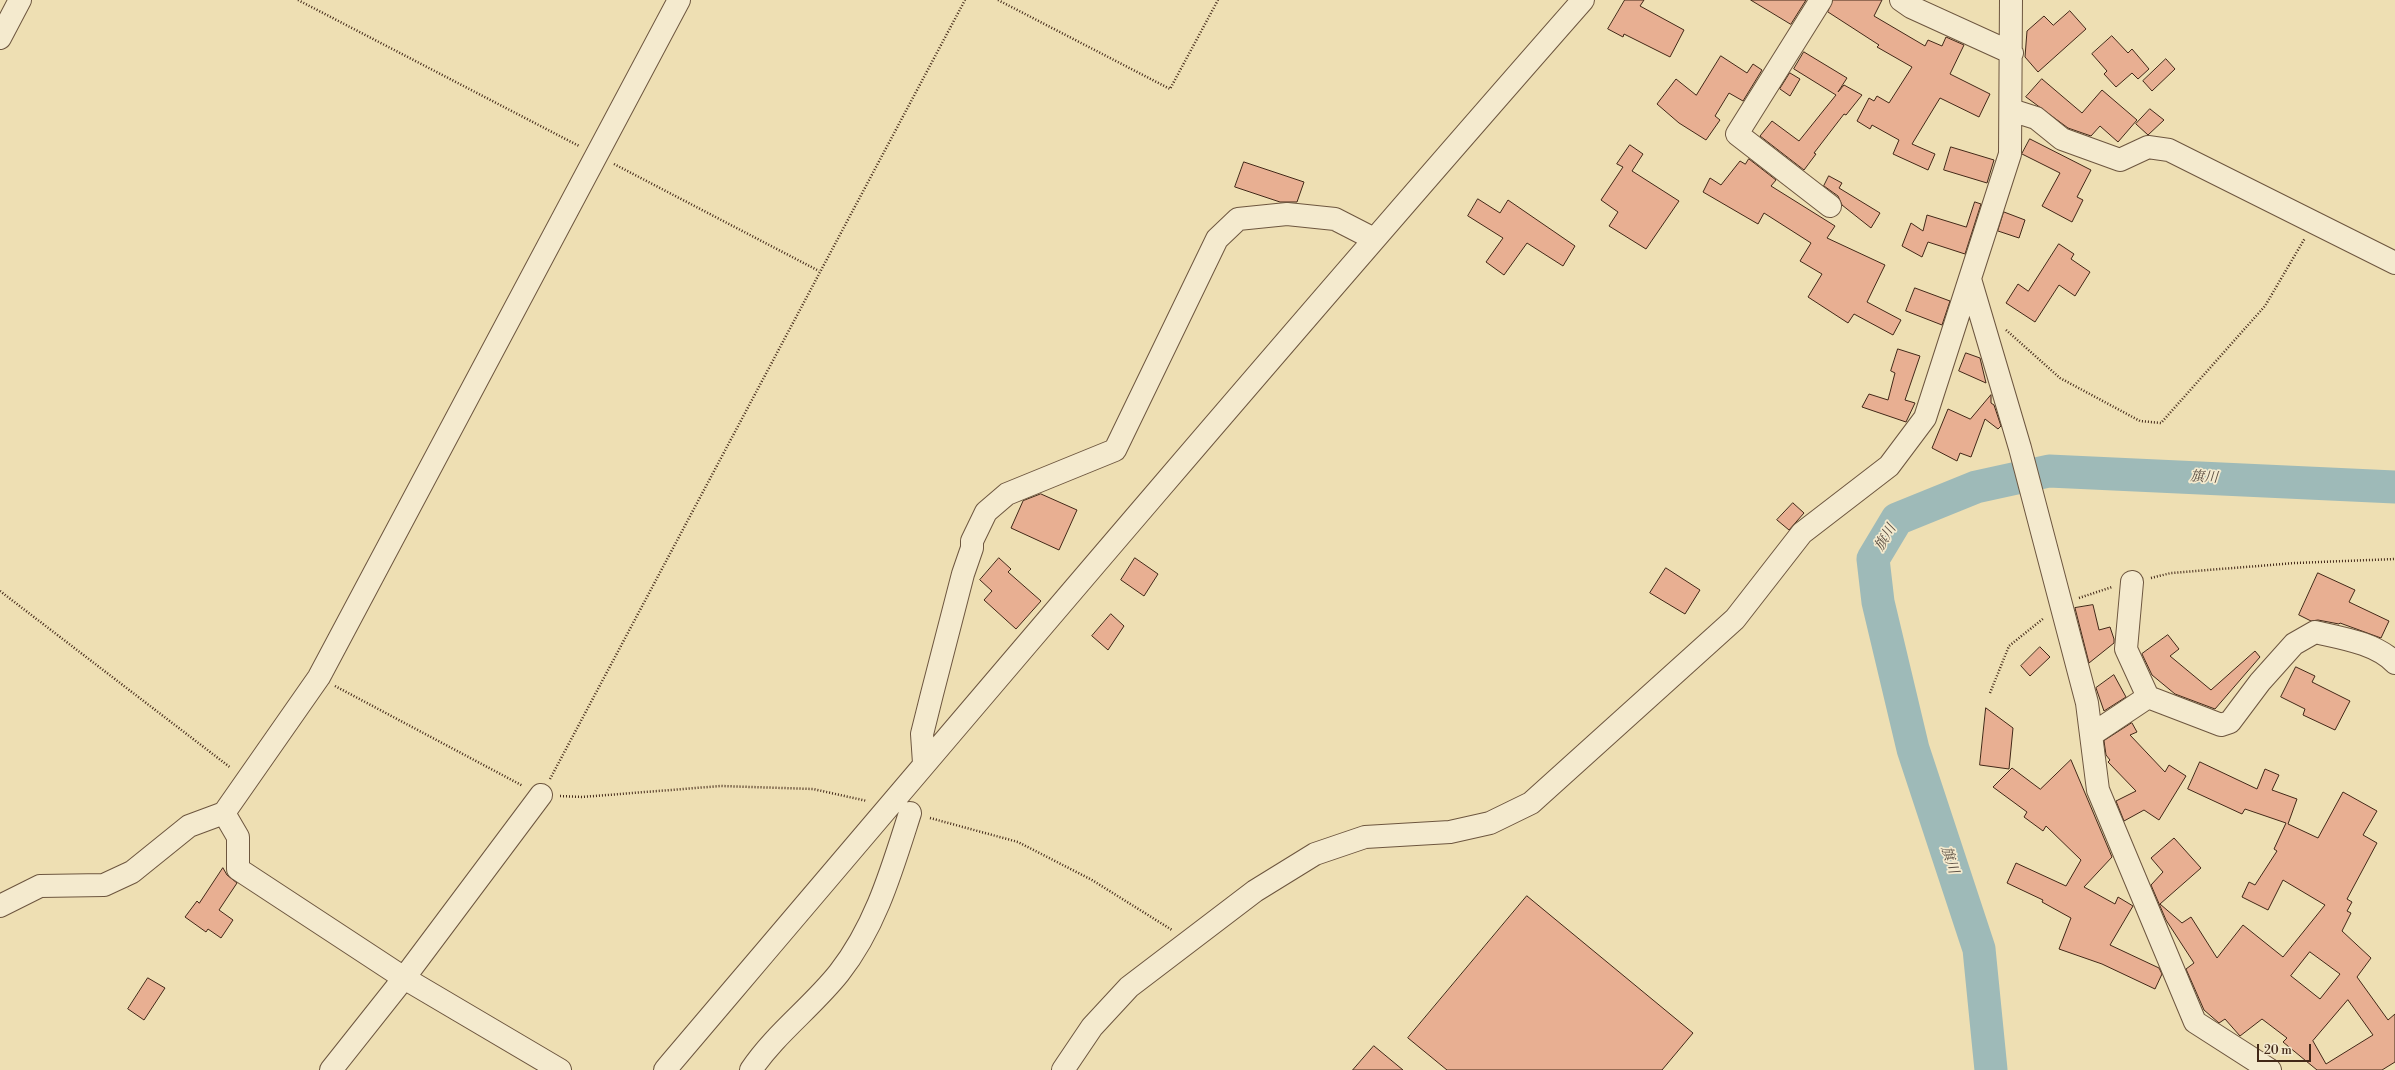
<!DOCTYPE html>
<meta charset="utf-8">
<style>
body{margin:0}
#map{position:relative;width:2395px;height:1070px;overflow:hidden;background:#eedfb3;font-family:"Libre Bodoni",serif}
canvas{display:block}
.scale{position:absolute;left:2257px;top:1044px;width:54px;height:18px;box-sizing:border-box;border:2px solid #422818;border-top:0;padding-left:5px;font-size:12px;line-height:14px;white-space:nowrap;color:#422818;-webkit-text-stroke:3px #f4eace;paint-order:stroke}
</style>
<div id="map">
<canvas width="2395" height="1070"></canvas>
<div class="scale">20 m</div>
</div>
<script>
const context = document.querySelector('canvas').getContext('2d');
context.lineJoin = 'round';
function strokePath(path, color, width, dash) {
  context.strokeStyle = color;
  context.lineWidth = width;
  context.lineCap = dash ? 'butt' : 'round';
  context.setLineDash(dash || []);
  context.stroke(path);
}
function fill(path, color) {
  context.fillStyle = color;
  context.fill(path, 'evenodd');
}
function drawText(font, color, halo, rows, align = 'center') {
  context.font = font + ' "Libre Bodoni","Noto Serif JP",serif';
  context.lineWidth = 3.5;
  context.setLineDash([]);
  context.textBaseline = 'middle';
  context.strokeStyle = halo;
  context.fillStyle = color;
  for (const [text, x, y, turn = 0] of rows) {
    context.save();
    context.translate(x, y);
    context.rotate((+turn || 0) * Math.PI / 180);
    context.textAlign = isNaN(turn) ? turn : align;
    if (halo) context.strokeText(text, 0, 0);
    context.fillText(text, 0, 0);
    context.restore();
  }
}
strokePath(new Path2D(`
 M1991,1070l-12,-121 -66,-200 -35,-147 -5,-43 24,-40 79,-32 73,-16 346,16`), '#9ebab8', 33);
const building = new Path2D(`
 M1625,0h19l-4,6 44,24 -14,27 -46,-23 -1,3 -15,-8z
 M1751,0h55l-15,24z
 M1833,0h49l-8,16 51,30 3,-6 14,6 4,-9 18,8 -14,29 40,20 -11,23 -39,-19 -28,46 23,10 -7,16 -35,-16 6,-14 -27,-15 -2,4 -13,-8 12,-23 5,3 3,-5 12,7 23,-36 -35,-20 2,-2 -51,-33z
 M2070,11l16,18 -48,43 -13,-15 2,-26 17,-15 9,9z
 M2112,36l16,17 4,-4 17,20 -11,10 -6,-6 -16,14 -12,-13 3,-3 -15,-17z
 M1804,52l43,26 -9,14 6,-7 18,10 -16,20 -2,-1 -30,39 2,1 -12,16 -44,-34 12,-15 27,20 37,-46 -42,-26z
 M1721,56l26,17 6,-9 9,6 -19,31 -14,-8 -14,23 5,4 -14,20 -27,-17 -22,-19 19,-25 20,16z
 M2166,59l9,10 -23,22 -9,-10z
 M1790,73l10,6 -10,17 -10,-7z
 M2042,79l40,34 20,-23 35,30 -19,22 -18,-16 -9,10 -23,-8 -42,-31z
 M2150,109l14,11 -16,15 -12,-11z
 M2030,139l61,31 -14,27 6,3 -11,22 -30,-16 18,-33 -38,-19z
 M1630,145l13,9 -11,17 47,30 -33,48 -37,-23 9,-14 -17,-12 22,-33 -6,-3z
 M1951,147l43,13 -7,23 -43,-13z
 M1749,159l27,21 -5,6 64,40 -8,12 58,27 -18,37 34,18 -8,15 -39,-21 -6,9 -40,-26 14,-23 -22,-13 11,-18 -47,-30 -6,11 -55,-32 7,-14 11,7 19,-24 5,3z
 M1244,162l60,20 -7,20h-17l-45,-15z
 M1829,176l13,7 -3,5 41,25 -9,15 -29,-23 -4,-9 -14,-10z
 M1478,199l22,14 8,-13 67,46 -12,20 -36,-23 -23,32 -18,-13 17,-24 -35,-22z
 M1975,202l6,2 -16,50 -37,-12 -6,15 -20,-11 9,-23 12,8 4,-16 39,12z
 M2004,212l21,8 -6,18 -21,-7z
 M2059,244l15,10 -3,5 19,13 -15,24 -16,-11 -24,37 -29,-19 12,-19 10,7z
 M1915,288l35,13 -8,24 -36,-14z
 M1898,349l22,7 -15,44 10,3 -9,19 -44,-15 7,-13 19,6 7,-27 -4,-2z
 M1966,353l14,5 6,25 -27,-12z
 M1991,395v8l3,2 7,21 -3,3 -13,-10 -14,38 -11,-4 -3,8 -25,-13 16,-39 22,10z
 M1041,494l36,16 -18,40 -48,-22 12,-27z
 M1793,503l11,10 -15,17 -12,-10z
 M999,558l12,11 -3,3 33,29 -25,28 -32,-29 8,-9 -12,-11z
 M1135,558l23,16 -14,22 -23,-16z
 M1666,568l34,22 -15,24 -35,-21z
 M2318,573l37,17 -6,12 40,19 -8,17 -41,-15 -1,1 -21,-4 -7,1 -12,-6z
 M2093,605l6,25 11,-3 4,12v4l-25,20 -14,-55z
 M1111,614l13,12 -16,24 -16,-14z
 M2168,635l11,14 -9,7 41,34 44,-39 5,6 -45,52 -40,-15 -23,-19 -10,-21z
 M2040,647l10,10 -20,19 -9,-10z
 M2296,667l19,9 -3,6 38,19 -15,29 -32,-15 2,-6 -24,-12z
 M2114,675l12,22 -22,14 -8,-23z
 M1986,708l27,20 -4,41 -29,-4z
 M2132,723l5,9 -7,3 35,37 4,-7 17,11 -27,44 -15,-10 -20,11 -8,-20 20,-10 -28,-29 2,-2 -4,-5 -2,-14z
 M2071,760l41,97 -28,30 31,17 3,-7 15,9 -23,39 49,23 3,6 -7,15 -53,-25 -43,-15 12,-31 -29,-16 1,-2 -36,-17 9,-20 50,23 15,-26 -35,-34 -3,5 -19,-14 3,-5 -34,-25 19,-19 28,21z
 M2200,762l57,27 8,-20 14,6 -7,15 25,9 -9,25 30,14 25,-46 34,19 -14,24 14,8 -30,56 5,3 -5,9 4,2 -9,18 29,27 -14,19 31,43 7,-6v48l-13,8h-65l-34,-28 4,-4 -25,-19 -22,17 -15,-17 -6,4 -15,-13 -18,-41 8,-6 -28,-43 -15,-35 12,-13 -12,-14 23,-20 27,30 -41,36 22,19 9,-6 26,41 26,-33 40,32 42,-52 -42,-25 -15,30 -26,-13 7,-15 6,3 22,-34 -3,-2 12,-26 -41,-14 -3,5 -54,-25zM2310,952l30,22 -20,25 -29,-23zM2348,1000l25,35 -47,29 -13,-23z
 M223,868l4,7 10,8 -18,27 14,10 -12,18 -13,-9 -2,3 -21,-15 12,-16 2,2z
 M1527,896l166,137 -31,37h-215l-39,-32z
 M148,978l17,10 -21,32 -16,-11z
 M1374,1046l29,24h-50z`);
fill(building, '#e8af92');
strokePath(building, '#422818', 1);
const minor = new Path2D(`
 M1821,0l-84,134 93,72
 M1901,0l10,7 101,46
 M0,38l20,-38
 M2011,110l25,8 26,21 58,21 28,-13 21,3 226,113
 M1970,279l50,169 67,255 11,87 97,232 75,48
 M2132,582l-6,67 22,48
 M2091,735l57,-38 73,28 9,-3 30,-40 34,-38 21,-12c26,6 61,11 80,31
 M924,763l-2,-29 10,-40 31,-120 9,-26v-7l14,-29 21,-18 108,-44 102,-211 21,-20 49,-5 48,5 39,20
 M224,813l14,24v32l166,109 156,92
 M0,906l40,-20 64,-1 28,-13 57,-46 35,-13 95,-136 360,-677
 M331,1070l73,-92 137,-183
 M665,1070c304,-358 608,-717 918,-1070
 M751,1070c24,-36 61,-63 88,-97 37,-47 53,-104 71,-160
 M1063,1070l29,-43 37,-40 126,-96 60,-37 50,-17 85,-5 40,-9 41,-20 204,-184 67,-86 87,-67 36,-48 85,-264 1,-154`);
strokePath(minor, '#6d563f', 24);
strokePath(new Path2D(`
 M298,0l281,146
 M998,0l172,89 48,-89
 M614,164l205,107
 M2006,330l54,48 80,43 21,2 104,-117 40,-68
 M2151,578l20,-5 124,-10 100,-4
 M0,591l231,177
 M2079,598l33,-11
 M335,686l188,100
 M1990,693l19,-47 35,-28
 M550,779l415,-779
 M560,796l22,1 139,-11 92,3 54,12
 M930,818l88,24 74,38 80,50`), '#422818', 2.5, [1, 2]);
strokePath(minor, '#f4eace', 22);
drawText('italic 14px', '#594c40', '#f4eace', [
 ["旗川",2204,478,3],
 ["旗川",1886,538,-59],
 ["旗川",1949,860,72]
]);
</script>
